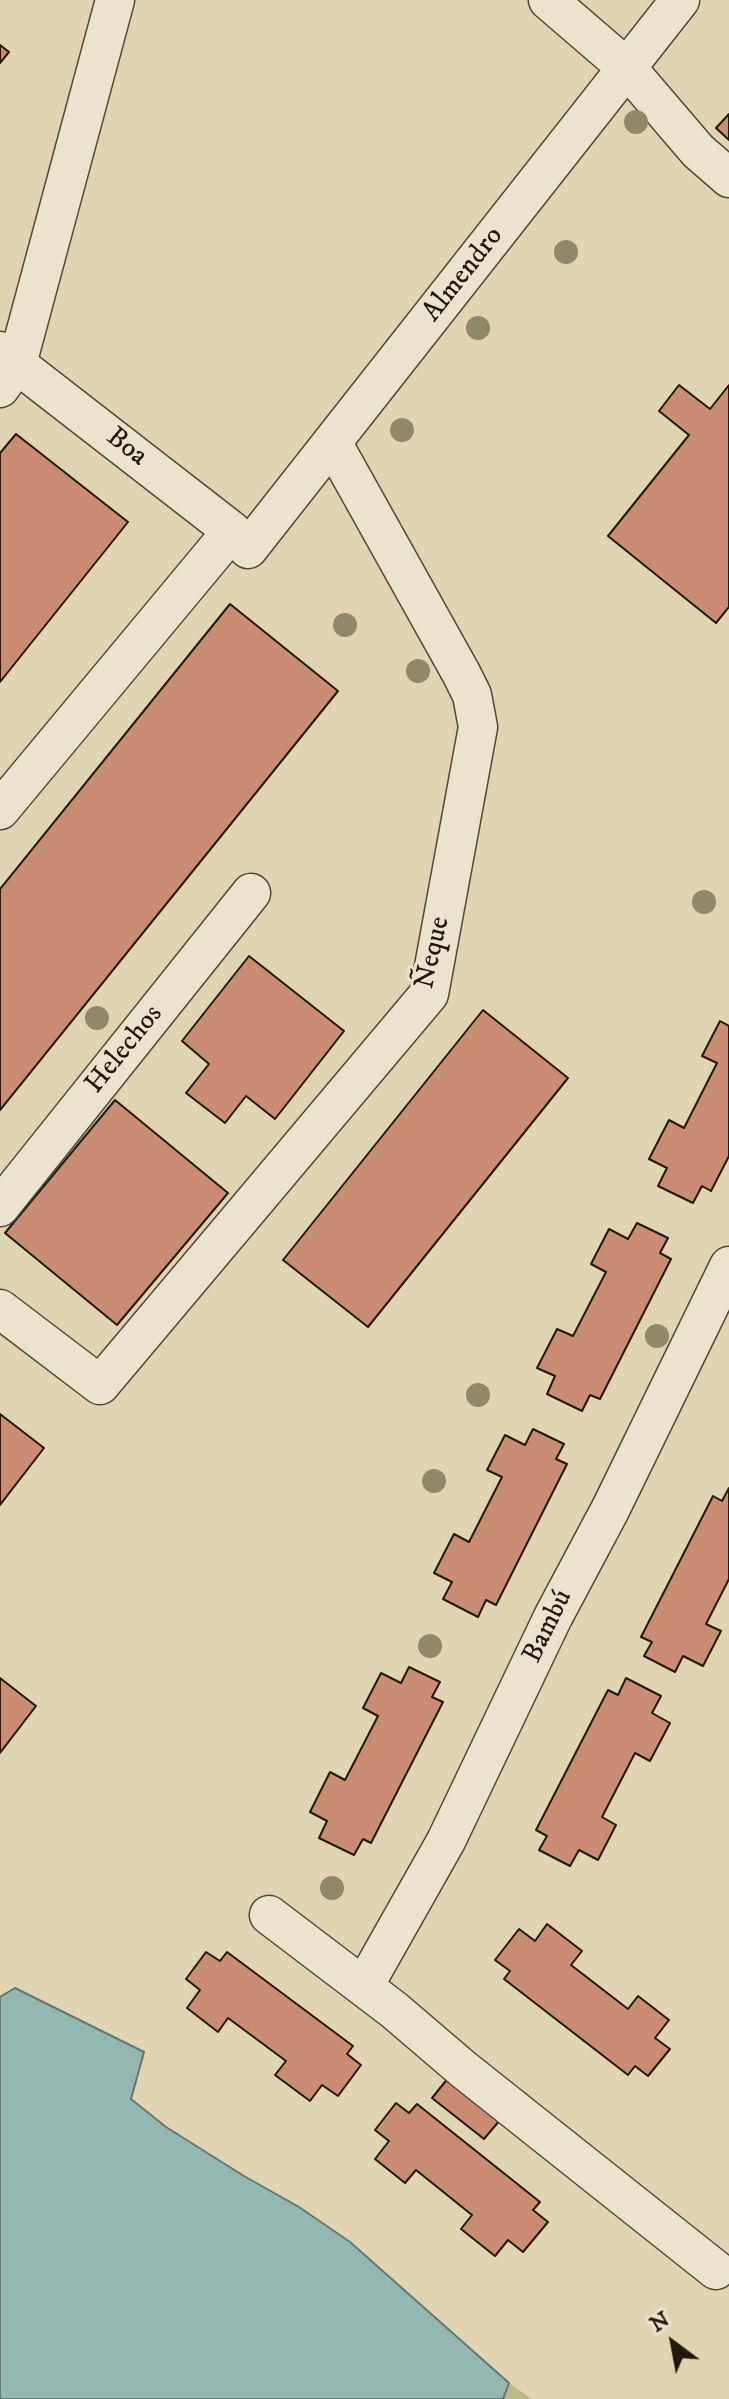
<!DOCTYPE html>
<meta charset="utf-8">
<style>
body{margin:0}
#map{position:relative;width:729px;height:2399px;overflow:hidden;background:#e0d4b2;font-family:"IM FELL DW Pica",serif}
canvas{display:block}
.north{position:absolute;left:633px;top:2303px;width:80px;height:80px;-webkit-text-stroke:6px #ebe3cd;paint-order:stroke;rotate:328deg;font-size:22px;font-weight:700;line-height:32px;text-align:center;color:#22180e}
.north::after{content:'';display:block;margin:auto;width:28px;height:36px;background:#22180e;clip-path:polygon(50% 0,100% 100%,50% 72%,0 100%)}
</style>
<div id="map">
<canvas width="729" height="2399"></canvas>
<div class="north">N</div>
</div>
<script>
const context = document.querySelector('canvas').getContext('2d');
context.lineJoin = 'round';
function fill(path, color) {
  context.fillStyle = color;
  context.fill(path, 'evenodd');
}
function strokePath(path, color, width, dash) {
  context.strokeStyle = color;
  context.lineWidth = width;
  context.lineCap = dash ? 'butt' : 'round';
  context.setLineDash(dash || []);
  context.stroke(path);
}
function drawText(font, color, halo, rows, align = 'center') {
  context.font = font + ' "IM FELL DW Pica",serif';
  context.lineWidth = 6;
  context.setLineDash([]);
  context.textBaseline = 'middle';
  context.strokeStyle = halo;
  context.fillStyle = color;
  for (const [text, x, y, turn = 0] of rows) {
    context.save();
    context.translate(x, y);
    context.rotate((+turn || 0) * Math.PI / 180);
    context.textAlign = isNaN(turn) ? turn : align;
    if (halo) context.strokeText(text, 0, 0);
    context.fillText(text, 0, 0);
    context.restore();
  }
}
fill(new Path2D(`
 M509,2383l23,16h-29z`), '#babb87');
const water = new Path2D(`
 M15,1988l129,64 -13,47 35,28 78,49 55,31 51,35 159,141 -6,16h-503v-402z`);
fill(water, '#94b7b1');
strokePath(water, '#667770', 2);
const building = new Path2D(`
 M0,45l9,7 -9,11z
 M729,114v26l-13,-12z
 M679,385l31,24 19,-24v222l-13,16 -108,-87 81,-101 -30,-24z
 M16,434l112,88 -128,160v-229z
 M230,604l108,87 -338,419v-221z
 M249,956l95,75 -69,88 -29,-23 -21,27 -39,-30 23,-29 -27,-23z
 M483,1010l85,68 -200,249 -85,-67z
 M720,1021l9,5v130l-18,35 -9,-5 -9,17 -35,-17 9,-18 -18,-9 20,-39 15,8 33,-65 -15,-7z
 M115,1100l113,93 -111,132 -112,-92z
 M637,1223l31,15 -8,15 11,6 -71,140 -10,-4 -8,16 -35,-17 8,-18 -18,-8 20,-39 16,7 33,-64 -15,-8 18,-35 19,10z
 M0,1414l44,34 -44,57z
 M533,1429l31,15 -8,15 11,5 -71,141 -10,-5 -8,17 -35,-18 9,-17 -18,-9 20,-39 15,8 33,-65 -15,-7 18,-35 20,10z
 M729,1488v91l-23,45 15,7 -18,35 -20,-10 -8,16 -31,-16 8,-14 -11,-5 72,-141 9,5z
 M409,1667l31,15 -8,15 11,5 -72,141 -8,-4 -9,16 -35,-17 8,-17 -17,-9 20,-40 15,8 33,-64 -15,-8 18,-35 20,10z
 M0,1678l36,28 -36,47z
 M626,1678l35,18 -9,17 18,10 -20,38 -15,-8 -33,64 14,8 -18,35 -19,-10 -9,16 -31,-16 8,-14 -11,-6 72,-140 10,5z
 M547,1924l35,27 -11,14 57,44 10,-13 31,24 -14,18 15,11 -22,27 -13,-10 -7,9 -124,-96 6,-8 -15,-11 24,-31 16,12z
 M206,1952l14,9 7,-9 126,94 -6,8 14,11 -23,31 -16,-11 -12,16 -35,-26 11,-14 -58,-43 -10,14 -31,-24 13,-18 -14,-11z
 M453,2072l52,42 -21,25 -52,-41z
 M396,2103l13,10 8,-9 123,98 -7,8 15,12 -25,30 -15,-12 -13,16 -34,-27 11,-14 -56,-45 -11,13 -30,-24 14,-18 -14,-11z`);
fill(building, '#ca8c72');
strokePath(building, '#22180e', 2);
const minor = new Path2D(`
 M548,0l79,68 71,83 31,27
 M0,351l232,180 16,18 432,-549
 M0,388l17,-24 98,-364
 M0,810l232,-279
 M0,1207l251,-314
 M0,1309l100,76 329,-391 49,-267 -6,-32 -11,-22 -129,-231
 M269,1915l125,95 69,59 253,201
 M364,1986l82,-145 107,-224 58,-109 118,-242`);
strokePath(minor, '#524737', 41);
strokePath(minor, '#ebe3cd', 38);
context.fillStyle = '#91886c';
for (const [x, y] of [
 [636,122],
 [566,252],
 [478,328],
 [402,430],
 [345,625],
 [418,671],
 [704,902],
 [97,1018],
 [657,1336],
 [478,1395],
 [434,1481],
 [430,1646],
 [332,1888]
]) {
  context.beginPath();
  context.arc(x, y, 12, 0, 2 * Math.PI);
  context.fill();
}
drawText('28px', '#22180e', '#ebe3cd', [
 ["Almendro",464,275,-52],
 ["Boa",126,448,38],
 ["Ñeque",434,953,-77],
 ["Helechos",125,1050,-51],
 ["Bambú",549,1627,-64]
]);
</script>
